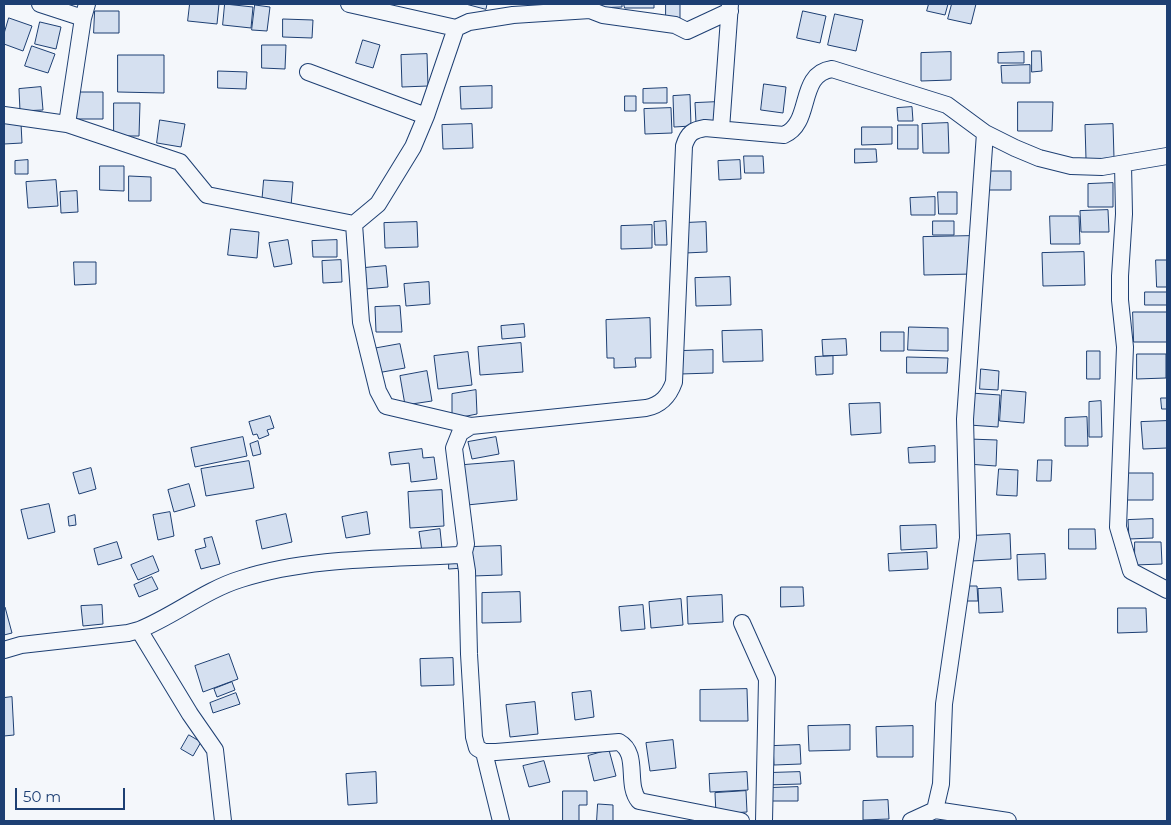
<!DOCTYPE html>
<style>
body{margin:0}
#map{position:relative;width:1171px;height:825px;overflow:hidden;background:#f4f7fb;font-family:Montserrat,sans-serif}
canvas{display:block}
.frame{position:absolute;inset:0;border:5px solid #1d3f73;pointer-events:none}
.scale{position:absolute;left:15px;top:788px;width:110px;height:22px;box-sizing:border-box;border:2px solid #1d3f73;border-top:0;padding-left:6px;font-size:15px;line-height:18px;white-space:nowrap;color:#1d3f73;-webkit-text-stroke:4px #f4f7fb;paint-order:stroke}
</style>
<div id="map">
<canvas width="1171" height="825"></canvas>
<div class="frame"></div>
<div class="scale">50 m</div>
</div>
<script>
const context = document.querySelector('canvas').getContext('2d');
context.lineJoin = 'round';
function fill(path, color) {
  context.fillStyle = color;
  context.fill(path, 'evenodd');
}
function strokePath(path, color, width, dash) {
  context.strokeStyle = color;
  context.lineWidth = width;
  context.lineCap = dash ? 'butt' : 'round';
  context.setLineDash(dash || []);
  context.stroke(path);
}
const building = new Path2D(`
 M190,4h29l-2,20 -29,-3z
 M225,4l28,3 -2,21 -28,-3z
 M466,4h21l-1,5z
 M594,4h28v3l-28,1z
 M624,4h30v4h-29z
 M666,4h14v14l-14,1z
 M929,4h19l-3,11 -18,-4z
 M952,4h24l-5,20 -23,-5z
 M255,5l15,2 -3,24 -15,-1z
 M95,11h24v22h-25z
 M803,11l23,5 -6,27 -23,-5z
 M835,14l28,6 -7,31 -28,-6z
 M9,18l23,8 -9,25 -19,-7v-10z
 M283,19l30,1 -1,18 -29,-1z
 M40,22l21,5 -5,22 -21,-5z
 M363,40l17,5 -7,23 -17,-5z
 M262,45h24l-1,24 -23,-1z
 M32,46l23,8 -7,19 -23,-7z
 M1032,51h9l1,20 -10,1z
 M951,52v28l-30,1v-28z
 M1024,52v11h-26v-10z
 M427,54l1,32 -26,1 -1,-32z
 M118,55h46v38l-46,-1z
 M1030,65v18h-28l-1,-17z
 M218,71l29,1 -1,17 -28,-1z
 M764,84l22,3 -3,26 -22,-3z
 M492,86v22l-31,1 -1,-22z
 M41,87l2,23 -23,1 -1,-22z
 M667,88v15h-24v-14z
 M77,92h26v27h-26z
 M690,95l1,31 -17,1 -1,-31z
 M625,96h11v15h-11z
 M718,102l1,20 -23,1 -1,-20z
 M1018,102h35l-1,29h-34z
 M114,103h26l-1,33h-25z
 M912,107l1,14h-15l-1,-13z
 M671,108l1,25 -27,1 -1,-25z
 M160,120l25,4 -4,23 -24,-4z
 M21,123l1,20 -18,1v-20z
 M948,123l1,30h-26l-1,-29z
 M472,124l1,24 -30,1 -1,-24z
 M1113,124l1,34 -28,1 -1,-34z
 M898,125h20v24h-20z
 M862,127h30v17l-30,1z
 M855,149h21l1,13 -22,1z
 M744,156h19l1,17h-19z
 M28,160v14h-13v-13z
 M740,160l1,19 -22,1 -1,-19z
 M100,166h24v25l-24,-1z
 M985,171h26v19h-25z
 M129,176l22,1v24h-22z
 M56,180l2,26 -30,2 -2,-26z
 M264,180l29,2 -2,24 -29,-2z
 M1113,183v24h-25v-23z
 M77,191l1,21 -17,1 -1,-21z
 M938,192h19v22h-18z
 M935,197v18h-24l-1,-17z
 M1108,210l1,22h-28l-1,-21z
 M1050,216h29l1,28h-29z
 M666,221l1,24h-12l-1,-23z
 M933,221h21v14h-21z
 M417,222l1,25 -33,1 -1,-25z
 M706,222l1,30 -22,1 -1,-30z
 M652,225v23l-31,1v-23z
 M231,229l28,3 -2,26 -29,-3z
 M972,236l1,38 -49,1 -1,-38z
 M288,240l4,24 -18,3 -5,-24z
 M337,240v17h-24l-1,-16z
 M1084,252l1,33 -42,1 -1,-33z
 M341,260l1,22 -19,1 -1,-22z
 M1156,260h11v27h-10z
 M74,262h22v22l-21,1z
 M386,266l2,21 -23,2 -1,-21z
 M730,277l1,28 -35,1 -1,-28z
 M429,282l1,22 -24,2 -2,-22z
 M1145,292h22v13h-22z
 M400,306l2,26h-26l-1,-25z
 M1133,312h34v30h-33z
 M650,318l1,40h-16l1,9 -22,1v-10h-7l-1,-38z
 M524,324l1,13 -23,2 -1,-13z
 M909,327l39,1v23l-40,-1z
 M762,330l1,31 -40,1 -1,-31z
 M881,332h23v19h-23z
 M846,339l1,16 -24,1 -1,-16z
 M521,343l2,29 -43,3 -2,-28z
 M400,344l5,24 -28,5 -5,-24z
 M713,350v23l-33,1v-23z
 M1087,351h13v28h-13z
 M468,352l4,33 -34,4 -4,-33z
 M1137,354h29v24l-29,1z
 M833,356v18l-17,1 -1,-18z
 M907,357l41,1 -1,15h-40z
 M981,369l18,2 -1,19 -18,-1z
 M427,371l5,30 -27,4 -5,-29z
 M476,390l1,24 -25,5v-25z
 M1002,390l24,2 -2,31 -24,-2z
 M971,393l29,2 -2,32 -29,-2z
 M1161,398h6v11h-5z
 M1101,401l1,36h-13v-35z
 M880,403l1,30 -30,2 -2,-31z
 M270,416l4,12 -7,2 2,5 -10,4 -2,-5 -4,1 -4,-13z
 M1087,417l1,29h-23v-28z
 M1167,421v27l-24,1 -2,-27z
 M243,437l4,19 -52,11 -4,-19z
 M496,437l3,17 -27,5 -4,-17z
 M969,439l28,1 -1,26 -29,-2z
 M258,441l3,13 -8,2 -3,-12z
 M935,446v16l-26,1 -1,-15z
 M422,449l1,9 11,-1 3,22 -26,3 -2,-19 -18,2 -2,-12z
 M1038,460h14l-1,21h-14z
 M249,461l5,27 -48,8 -5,-27z
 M514,461l3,39 -50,5 -3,-40z
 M91,468l5,21 -17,5 -6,-21z
 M999,469l19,1 -1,26 -20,-1z
 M1125,473h28v27h-28z
 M189,484l6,22 -21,6 -6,-22z
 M442,490l2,36 -34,2 -2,-36z
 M49,504l6,28 -27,7 -7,-29z
 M170,512l4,24 -16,4 -5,-25z
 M367,512l3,22 -24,4 -4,-21z
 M286,514l6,28 -30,7 -6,-28z
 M75,515l1,10 -7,1 -1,-9z
 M1153,519v19l-24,1 -1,-19z
 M936,525l1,23 -36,2 -1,-24z
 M440,529l2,20 -20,3 -3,-20z
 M1069,529h26l1,20h-27z
 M1010,534l1,25 -40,2 -1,-25z
 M212,537l8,27 -19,5 -6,-19 11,-3 -2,-8z
 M117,542l5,16 -24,7 -4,-16z
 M1135,542h26l1,22 -27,1z
 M501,546l1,29 -29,1 -2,-29z
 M927,552l1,17 -39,2 -1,-17z
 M1045,554l1,25 -28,1 -1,-25z
 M153,556l6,15 -21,9 -7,-15z
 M449,557l15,11 -15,1z
 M152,577l6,12 -19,8 -5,-12z
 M962,586h15l1,15h-15z
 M781,587h22l1,19 -23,1z
 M1001,588l2,24 -24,1 -1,-24z
 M520,592l1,30 -39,1v-30z
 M722,595l1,27 -35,2 -1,-27z
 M681,599l2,26 -32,3 -2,-26z
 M102,605l1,19 -20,2 -2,-20z
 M643,605l2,24 -24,2 -2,-24z
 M4,607h1l7,26 -8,2z
 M1118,608h28l1,24 -29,1z
 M229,654l9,25 -35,13 -8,-26z
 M453,658l1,27 -33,1 -1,-27z
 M232,682l3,8 -18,7 -3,-8z
 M747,689l1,32h-48v-31z
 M591,691l3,26 -19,3 -3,-27z
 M236,693l4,11 -27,9 -3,-10z
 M12,697l2,38 -10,1v-38z
 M535,702l3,32 -28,3 -4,-32z
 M850,725v25l-41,1 -1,-25z
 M913,726v31h-36l-1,-30z
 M189,735l12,7 -8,14 -12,-7z
 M673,740l3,28 -26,3 -4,-28z
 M800,745l1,19 -27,1 -1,-19z
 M609,750l7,26 -22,5 -6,-25z
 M544,761l6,21 -21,5 -6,-21z
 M376,772l1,31 -29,2 -2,-31z
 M747,772l1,18 -38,2 -1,-18z
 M800,772l1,12 -33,1v-12z
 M798,787v14h-29v-13z
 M563,791h24v14h-8v16h-16z
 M746,791l1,21 -31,2 -1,-21z
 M888,800l1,19 -26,1v-19z
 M598,804l15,1v16h-16z`);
fill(building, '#d5e0f0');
strokePath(building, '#1d3f73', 1);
const minor = new Path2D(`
 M40,4l43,14
 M87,4l-4,14 -16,106 113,38 27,33 147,29
 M349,4l107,24 13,-6 44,-7 77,-5 13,5 72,10 12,6 43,-20
 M308,72l118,44
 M4,115l63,9
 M721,129l9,-125
 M1123,164l1,50 -4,62v24l5,47 -7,180 13,44 36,19
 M354,224l7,98 17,69 8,15 85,20
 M354,224l24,-20 35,-57 13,-31 30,-88
 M464,552l3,19 2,83 5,83 3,11 7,4h12l123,-10c21,12 6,42 20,59l102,20
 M742,623l25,56 -3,142
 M139,630l51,84 25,36 8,71
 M4,650l17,-5 107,-12 11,-3c35,-14 66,-40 102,-51 68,-22 146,-20 217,-24l6,-3 2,-8 -12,-96 6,-15 11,-7 175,-18c15,-3 23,-12 28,-26l10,-236c4,-13 9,-16 21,-18l79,7c29,-12 13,-61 48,-66l115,36 38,28 30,15 24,10 32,8 31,1 65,-11
 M484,752l17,69
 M935,810l73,11
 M911,821l24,-11 6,-26 3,-80 24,-166 -3,-119 20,-286`);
strokePath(minor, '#1d3f73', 18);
strokePath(minor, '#f4f7fb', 16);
</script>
